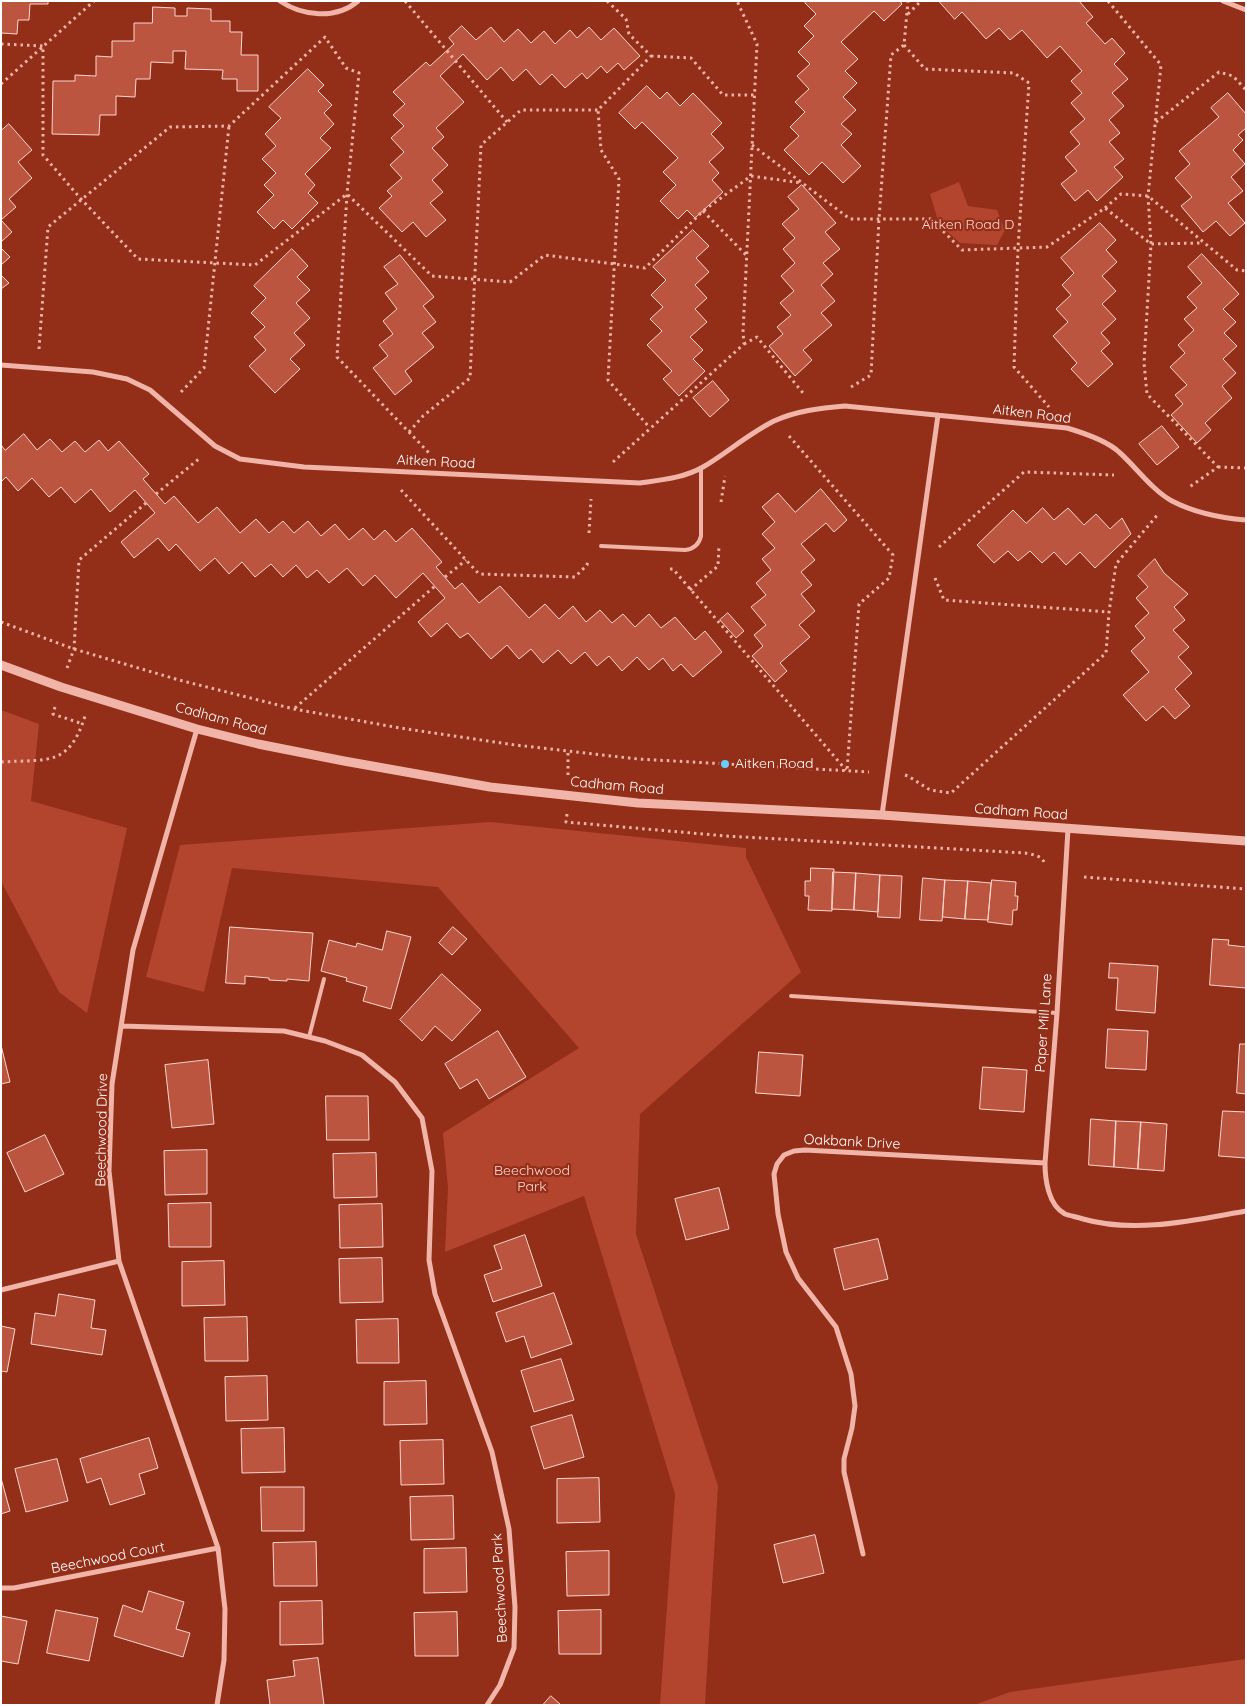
<!DOCTYPE html>
<style>
body{margin:0}
#map{position:relative;width:1247px;height:1706px;overflow:hidden;background:#932e18;font-family:Quicksand,sans-serif}
canvas{display:block}
.frame{position:absolute;inset:0;border:2px solid #fff;pointer-events:none}
</style>
<div id="map">
<canvas width="1247" height="1706"></canvas>
<div class="frame"></div>
</div>
<script>
const context = document.querySelector('canvas').getContext('2d');
context.lineJoin = 'round';
function fill(path, color) {
  context.fillStyle = color;
  context.fill(path, 'evenodd');
}
function strokePath(path, color, width, dash) {
  context.strokeStyle = color;
  context.lineWidth = width;
  context.lineCap = dash ? 'butt' : 'round';
  context.setLineDash(dash || []);
  context.stroke(path);
}
function drawText(font, color, halo, rows, align = 'center') {
  context.font = font + ' Quicksand,sans-serif';
  context.lineWidth = 4.5;
  context.setLineDash([]);
  context.textBaseline = 'middle';
  context.strokeStyle = halo;
  context.fillStyle = color;
  for (const [text, x, y, turn = 0] of rows) {
    context.save();
    context.translate(x, y);
    context.rotate((+turn || 0) * Math.PI / 180);
    context.textAlign = isNaN(turn) ? turn : align;
    if (halo) context.strokeText(text, 0, 0);
    context.fillText(text, 0, 0);
    context.restore();
  }
}
fill(new Path2D(`
 M959,182l9,24 29,4 8,20 -8,15 -37,-2 -21,-19 -9,-30z
 M1,710l38,14 -8,77 96,27 -40,185 -28,-21 -58,-111z
 M490,822l256,26v9l55,115 -161,142 -4,120 82,252 -13,219h-45l15,-211 -91,-298 -139,56 3,-64 -5,-55 136,-85 -141,-161 -206,-19 -28,124 -58,-15 34,-132z
 M1246,1659v46h-272l36,-13z`), '#b3452e');
const building = new Path2D(`
 M1,1h47v3h-18l-1,16h-11l-1,14 -16,-1z
 M807,1h93l2,3 -18,17 -10,-10 -33,31 17,17 -13,12 12,12 -14,14 13,13 -15,14 11,10 -11,11 20,21 -18,17 -21,-21 -13,13 -25,-25 15,-14 -9,-9 15,-15 -10,-10 14,-13 -12,-13 13,-12 -12,-12 16,-16 -10,-10 12,-12 -11,-11z
 M939,1h140l14,16 -7,6 19,21 7,-6 13,15 -11,11 14,15 -16,14 12,13 -15,14 11,13 -11,9 15,17 -10,8 9,10 -26,24 -9,-11 -13,11 -14,-17 16,-13 -12,-14 15,-13 -10,-12 15,-13 -14,-16 11,-10 -11,-12 11,-10 -22,-25 -13,12 -25,-28 -12,10 -11,-12 -13,11 -24,-27 -7,7z
 M153,7l22,1v8h12v-8l24,1v12h19v11h12l-1,23h17v36h-21v-12h-15l1,-9 -38,-1 1,-18h-13v12l-22,-1 -1,17h-14l-1,18 -19,-1v19h-16l-1,20 -47,-1 1,-53h22v-6l21,1v-20l16,1v-16h22v-18h18z
 M462,26l14,14 15,-13 13,15 14,-13 13,14 13,-12 11,13 15,-14 7,8 12,-11 12,13 13,-12 26,28 -16,14 -6,-7 -11,10 -6,-7 -14,13 -5,-6 -17,15 -13,-14 -12,11 -14,-16 -13,12 -12,-14 -14,13 -24,-26 -23,22 24,26 -28,26 8,9 -12,11 16,17 -16,15 11,12 -13,11 16,17 -20,17 -13,-15 -11,10 -23,-24 13,-12 -5,-5 15,-13 -12,-13 14,-13 -13,-14 13,-12 -11,-11 12,-11 -12,-12 33,-30 4,4 24,-22 -5,-6z
 M308,69l16,16 -6,6 14,14 -8,8 10,11 -14,14 11,10 -26,26 10,11 -7,8 10,10 -26,26 -9,-9 -9,9 -17,-17 17,-17 -10,-10 12,-12 -14,-14 14,-13 -11,-12 16,-16 -12,-11z
 M647,86l13,13 7,-7 13,14 13,-13 29,30 -11,11 13,14 -15,14 10,11 -7,7 11,12 -28,26 -8,-8 -9,9 -18,-18 16,-16 -13,-13 15,-14 -36,-36 -7,7 -16,-16z
 M1228,93l18,21v14l-8,7 5,5 -10,10 12,14 -14,13 12,14 -15,12 17,20 -15,13 -14,-15 -13,11 -22,-26 11,-9 -17,-19 15,-14 -11,-13 40,-34 -8,-9z
 M9,124l23,26 -14,12 14,16 -23,21 7,8 -15,13v-89z
 M802,185l34,38 -11,9 15,17 -17,14 10,11 -12,11 14,16 -14,12 11,12 -29,25 9,10 -17,16 -26,-30 14,-12 -6,-7 14,-12 -11,-12 14,-12 -13,-15 14,-13 -12,-14 12,-11 -13,-14 17,-15 -11,-12z
 M1,220l11,12 -11,10z
 M1100,223l16,17 -10,10 11,12 -15,14 14,15 -14,13 14,15 -15,14 9,10 -9,8 12,13 -25,23 -17,-18 6,-6 -24,-27 15,-14 -12,-13 15,-14 -9,-10 12,-12 -13,-15z
 M693,230l16,16 -13,12 13,14 -14,13 12,13 -12,11 12,13 -17,15 13,13 -10,9 12,12 -26,25 -16,-17 9,-8 -25,-26 15,-14 -12,-12 13,-12 -12,-12 15,-15 -13,-13z
 M1,248l9,9 -9,8z
 M292,249l16,17 -11,11 13,13 -14,13 14,15 -16,15 11,12 -15,14 10,10 -25,24 -26,-27 17,-16 -12,-13 11,-10 -14,-14 15,-15 -12,-12z
 M1202,254l37,40 -16,15 13,13 -12,11 13,13 -14,13 13,14 -14,13 10,12 -27,25 6,7 -14,13 -26,-28 12,-11 -8,-9 12,-10 -17,-18 15,-14 -7,-8 16,-15 -10,-11 13,-11 -10,-11 15,-14 -14,-16z
 M400,255l34,42 -11,9 13,16 -14,11 12,14 -29,24 7,10 -17,14 -22,-27 15,-12 -9,-11 14,-11 -10,-13 14,-12 -12,-16 13,-9 -14,-17z
 M1,275l8,8 -8,6z
 M713,381l16,19 -19,17 -17,-19z
 M1162,426l17,21 -22,18 -18,-21z
 M24,434l13,16 13,-11 12,13 13,-11 10,11 14,-12 9,11 11,-10 30,33 -6,5 22,25 9,-8 24,27 19,-16 23,26 16,-14 13,14 14,-12 11,12 14,-12 13,15 14,-12 14,16 14,-12 11,12 11,-10 11,12 16,-14 30,34 -6,5 19,22 7,-6 17,20 21,-17 29,32 16,-14 14,15 14,-13 13,16 14,-12 12,13 11,-9 12,13 14,-13 12,14 14,-11 20,23 10,-9 17,21 -29,25 -12,-13 -8,7 -10,-13 -14,12 -12,-13 -15,14 -13,-15 -12,10 -12,-14 -14,12 -13,-14 -15,13 -12,-14 -12,10 -12,-14 -16,14 -23,-26 -8,5 -13,-15 -16,14 -13,-15 27,-24 -22,-25 -27,25 -21,-23 -12,11 -16,-18 -18,15 -12,-13 -10,8 -11,-13 -13,12 -12,-13 -16,13 -13,-15 -13,12 -14,-16 -15,13 -24,-27 -7,7 -11,-13 -24,20 -13,-16 34,-29 -20,-23 -25,22 -19,-23 -16,14 -14,-16 -12,10 -17,-19 -14,13 -12,-14 -5,5v-37l4,5z
 M821,489l26,31 -13,12 -8,-9 -25,21 14,16 -14,12 11,13 -11,9 14,17 -16,14 11,12 -30,26 7,8 -12,11 -23,-26 11,-10 -9,-11 12,-10 -15,-18 15,-12 -10,-12 15,-13 -9,-11 13,-11 -13,-14 13,-12 -13,-15 16,-14 17,19z
 M1043,508l11,12 14,-12 16,17 12,-11 14,15 12,-11 9,16 -36,34 -15,-16 -14,13 -12,-13 -12,11 -12,-12 -12,10 -10,-10 -14,12 -17,-18 36,-35 13,13z
 M1155,559l9,14 24,21 -14,13 11,13 -12,10 16,17 -11,10 14,16 -17,16 15,17 -15,13 -12,-13 -17,15 -23,-26 26,-23 -18,-21 14,-13 -10,-12 14,-13 -13,-15 12,-11 -10,-11z
 M728,613l16,18 -8,7 -16,-18z
 M811,868l23,1 -2,42 -24,-1 1,-14h-4v-15h5z
 M833,872l23,1 -2,37 -22,-1z
 M856,873l24,2 -2,37 -24,-2z
 M880,875l22,1 -2,42 -22,-1z
 M923,878l22,2 -3,41 -22,-1z
 M945,880l23,1 -3,38 -22,-2z
 M992,880l24,2 -1,14h3l-1,14h-4l-1,15 -24,-3z
 M968,881l23,2 -3,37 -23,-1z
 M230,927l83,6 -4,48 -22,-2v2l-18,-1v-2l-24,-2v8l-19,-1z
 M453,927l14,12 -15,16 -13,-12z
 M387,931l24,6 -20,72 -28,-8 4,-14 -21,-6 1,-3 -26,-7 8,-31 27,7 1,-4 25,7z
 M1213,939l16,1 -1,5 18,2v41l-36,-3z
 M1110,963l48,3 -3,47 -39,-3 2,-32h-9z
 M442,974l39,36 -29,31 -17,-15 -13,15 -22,-21z
 M1108,1029l40,2 -2,39 -40,-2z
 M498,1031l28,46 -37,22 -12,-20 -17,10 -15,-25z
 M1240,1044h6v50l-9,-1z
 M1,1045l9,37 -9,2z
 M759,1052l44,3 -3,41 -44,-3z
 M208,1060l6,64 -42,4 -7,-63z
 M983,1067l44,3 -3,42 -44,-3z
 M326,1096h42l1,44h-42z
 M1223,1111l23,1v46l-27,-2z
 M1091,1119l25,2 -2,46 -25,-2z
 M1116,1121l25,1 -3,47 -24,-2z
 M1141,1122l26,2 -3,47 -26,-2z
 M45,1135l19,39 -39,18 -18,-39z
 M207,1150v44l-42,1 -1,-44z
 M376,1153l1,44 -43,1 -1,-44z
 M719,1188l10,41 -43,11 -11,-41z
 M211,1203v44h-42l-1,-43z
 M382,1204l1,43 -43,1 -1,-43z
 M525,1235l17,51 -49,16 -9,-27 18,-6 -8,-23z
 M878,1239l10,40 -44,11 -10,-41z
 M382,1258l1,44 -43,1 -1,-44z
 M224,1261l1,44 -43,1v-44z
 M554,1293l18,51 -41,14 -7,-22 -18,6 -10,-29z
 M59,1294l36,6 -4,28 15,2 -4,25 -71,-11 4,-31 20,3z
 M247,1317l1,44h-43l-1,-43z
 M398,1319l1,44h-42l-1,-43z
 M1,1326l14,3 -8,43 -6,-1z
 M561,1359l13,41 -40,12 -13,-41z
 M267,1376l1,44 -42,1 -1,-44z
 M426,1381l1,43 -43,1v-43z
 M572,1415l12,42 -40,12 -13,-42z
 M284,1428l1,44 -43,1 -1,-44z
 M149,1438l9,30 -19,6 6,20 -35,11 -9,-27 -14,5 -7,-24z
 M443,1440l1,44 -43,1 -1,-44z
 M57,1459l11,42 -42,11 -11,-43z
 M1,1478l9,33 -9,3z
 M599,1478l1,44 -43,1v-44z
 M261,1487h43v44h-42z
 M453,1496l1,43 -43,1 -1,-43z
 M815,1535l9,38 -41,10 -9,-38z
 M316,1542l1,44h-43l-1,-43z
 M466,1548l1,44 -43,1v-44z
 M609,1551v44l-42,1 -1,-44z
 M149,1591l35,11 -8,27 14,4 -7,24 -69,-21 9,-31 19,7z
 M322,1601l1,43 -43,1v-43z
 M56,1610l42,8 -9,43 -42,-8z
 M601,1610v44h-42l-1,-43z
 M457,1612l1,44h-43l-1,-43z
 M1,1616l26,5 -9,43 -17,-3z
 M318,1658l6,47h-54l-3,-25 28,-4 -2,-15z
 M551,1696l10,9h-18z`);
fill(building, '#bb5540');
strokePath(building, '#fbd6cf', 1);
strokePath(new Path2D(`
 M405,1l102,121
 M607,1l19,18 3,15 22,22 -53,54 3,40 18,29 -11,201 42,48
 M1108,1l53,64 -13,131 3,48 -7,119 3,31 71,73 -30,21
 M908,14l13,-13
 M1,44l42,2v109l38,44 57,60 117,6 92,-71 85,82 78,6 35,-27 100,13 58,-57 48,-35 51,7
 M904,45l21,24 89,4 15,10 -11,165 -4,119 35,40
 M651,56l40,2 32,37h32
 M1,84l93,-83
 M1156,122l63,-50 14,4 13,14
 M752,145l98,74h81l31,31 85,-3 58,-39 46,36 52,-1
 M1105,208l16,-14 27,2 89,74 9,1
 M703,211l44,45
 M744,344l13,-7 46,56
 M39,349l9,-122 122,-100 59,-1 96,-89 21,31 13,5 -12,121 -10,163 93,97
 M851,387l20,-12 8,-156 12,-164 13,-10 4,-44
 M181,392l23,-24 25,-242
 M409,432l14,-16 47,-38 11,-233 40,-35h77
 M789,436l104,119 -4,23 -30,26 -12,167
 M613,462l131,-118 -1,-12 14,-288 -20,-43
 M1218,467l28,1
 M401,490l78,84 96,3 12,-12 1,-6
 M156,494l44,-36
 M721,502l4,-26
 M589,533l2,-34
 M939,547l85,-75 90,3
 M670,569h3l173,201
 M445,577l21,-17
 M935,578l9,22 165,12
 M690,590l28,-24 1,-21
 M1,622l73,27 105,31 115,29 106,19 115,17 123,14 231,13
 M67,668l7,-19 5,-89 67,-57
 M55,707l-2,7 30,10
 M295,708l140,-122
 M1,762c47,-3 68,5 84,-46
 M568,775v-24
 M905,775l3,1 22,14 21,3 155,-140 3,-41 7,-48 43,-51
 M567,814l-1,8 160,14 299,17c8,2 18,2 20,12
 M1084,877l162,12`), '#f0b4a8', 3, [2.5, 4]);
strokePath(new Path2D(`
 M601,546l84,4c9,-1 14,-5 16,-14v-68
 M791,996l266,17
 M309,1037l15,-58`), '#f0b4a8', 4);
strokePath(new Path2D(`
 M280,1c22,15 56,19 78,0
 M1223,1l23,9
 M1,365l92,7 34,7 23,11 65,56 25,13 64,8 336,16c21,-3 44,-5 63,-16 24,-14 45,-33 71,-46 22,-10 46,-13 71,-15l222,22c17,5 39,12 52,24 16,14 34,39 53,49 23,12 49,17 74,19
 M197,729l-64,221 -21,134 -3,87 10,90 99,287 7,61 -1,51 -7,45
 M882,815l56,-400
 M1068,829l-11,184 -12,150c0,16 3,42 20,51 5,2 13,3 18,5 53,15 111,1 163,-8
 M122,1026l162,5 41,10 37,14 33,27 27,36 10,53 -3,89 6,34 57,158 17,77 6,78 -1,41 -14,37 -13,20
 M1,1290l118,-29
 M863,1554l-19,-82v-13l8,-31 3,-22 -4,-32 -15,-47 -38,-49 -12,-26 -8,-38 -4,-40 3,-10 7,-9 10,-4 11,-1 240,13
 M1,1588h13l204,-40`), '#f0b4a8', 5);
strokePath(new Path2D(`
 M1,665l60,22 136,42 61,15 86,17 146,26 148,16 244,12 364,26`), '#f0b4a8', 9);
for (const [x, y, r, color] of [
 [725,764,5,"#67cdff"]
]) {
  const dot = new Path2D();
  dot.arc(x, y, r, 0, 2 * Math.PI);
  context.fillStyle = color;
  context.fill(dot);
  strokePath(dot, '#932e18', 2);
}
drawText('14px', '#fbd6cf', '#932e18', [
 ["Aitken Road D",968,225],
 ["Beechwood",532,1171],
 ["Park",532,1187]
]);
drawText('14px', '#fff', '#932e18', [
 ["Aitken Road",1032,414,7],
 ["Aitken Road",436,462,3],
 ["Cadham Road",221,719,15],
 ["Cadham Road",617,786,5],
 ["Cadham Road",1021,812,4],
 ["Paper Mill Lane",1044,1023,-86],
 ["Beechwood Drive",102,1130,-89],
 ["Oakbank Drive",852,1142,3],
 ["Beechwood Court",108,1558,-11],
 ["Beechwood Park",500,1588,-93]
]);
drawText('14px', '#fff', '#932e18', [
 ["Aitken Road",735,764]
], 'left');
</script>
